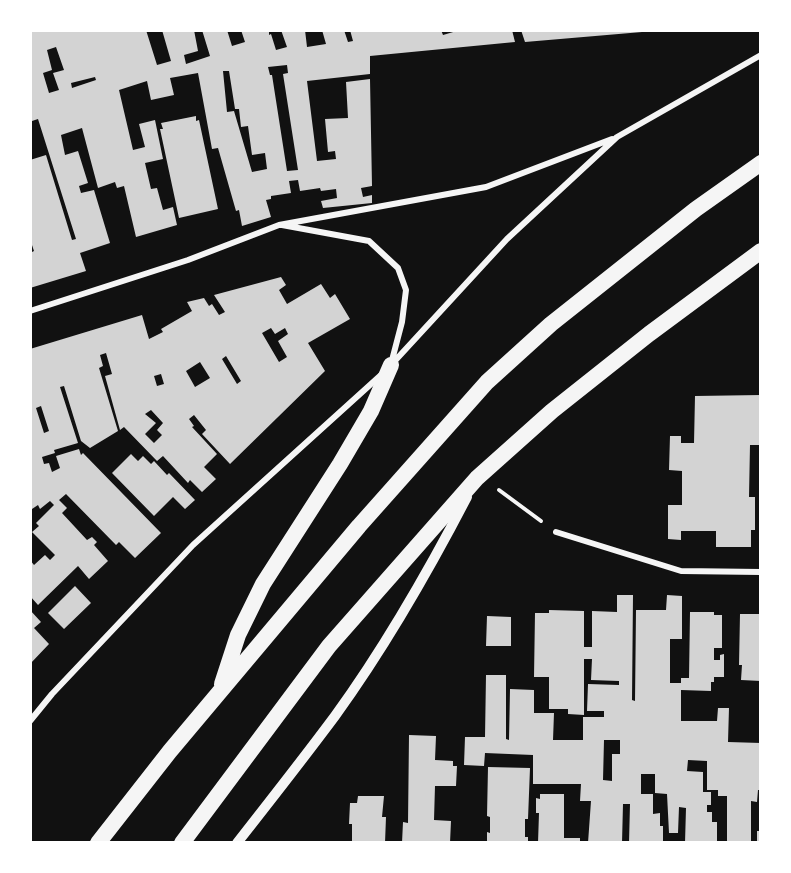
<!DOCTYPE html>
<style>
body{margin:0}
#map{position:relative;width:791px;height:873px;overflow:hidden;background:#111;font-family:Barlow,sans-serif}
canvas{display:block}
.frame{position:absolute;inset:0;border:32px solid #fff;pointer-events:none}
</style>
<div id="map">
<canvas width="791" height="873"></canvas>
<div class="frame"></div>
</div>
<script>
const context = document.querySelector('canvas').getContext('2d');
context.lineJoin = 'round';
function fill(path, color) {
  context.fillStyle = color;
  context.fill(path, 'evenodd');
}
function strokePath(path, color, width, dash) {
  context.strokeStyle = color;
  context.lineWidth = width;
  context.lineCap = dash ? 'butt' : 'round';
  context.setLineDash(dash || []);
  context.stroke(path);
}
fill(new Path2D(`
 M30,30h116l11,35 14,-4 -9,-31h32l4,21 -14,4 2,9 24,-8 -8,-26h25l5,16 13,-4 -4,-12h32l-4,2v3l2,-1 5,16 11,-3 -6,-17h24l2,17 19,-3 -4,-14h22l4,12 5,-1 -3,-11h91l2,5 17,-5h52l3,12 -145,14v18l-63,7 10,80 19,-2 -1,-8 -7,1 -3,-33 23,-1 -2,-36 24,-3 2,107 -11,2 2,9 9,-2v8l-49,5 -2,-7 16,-3 -1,-9 -15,2 -1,-3 -20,3 -2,-11 -9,1 2,12 -20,3v3l-5,1 5,17 -29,9 -3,-16 -3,1 -18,-63 -6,1 -14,-76 -28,5 4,17 -23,5 -4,-19 -28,9 14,60 12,-3 -6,-23 16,-4 8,39 -18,4 6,26 6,-1 6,22 10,-3 4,18 -41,12 -12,-51 -7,2 -2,-6 -17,6 -16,-60 -21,7 4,20 13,-4 10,32 -9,3 2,7 13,-3 16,53 -30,10 6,18 -56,17v-35l4,-2 -4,-12v-79l16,-5 26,85 4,-1 -38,-120 -6,2 -2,-5zM56,47l8,23 -11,3 6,17 -10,3 -6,-20 9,-3 -5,-20zM287,65l1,8 -5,1 15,96 -11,1 -15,-96h-2l-2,-8zM223,71h6l6,38h4l2,18 7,-1 4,29 13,-2 2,16 -15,3 -18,-61 -7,1zM95,77l1,3 -24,8 -1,-5z
 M521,30h121v2l-117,10z
 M196,116v5l3,-1 19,89 -39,9 -19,-89h3l-2,-6z
 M281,277l5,8 -7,5 8,14 34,-20 9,14 5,-4 15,25 -42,24 17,28 -95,93 -28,-30 4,-4 -12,-15 -5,4 5,7 -2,1 25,27 -13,13 12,12 -14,13 -12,-12 -2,3 -25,-27 -6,5 -33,-34 -4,3 -15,-54 7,-2 -6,-21 -6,2 3,11 -4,2 19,63 -28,17 -9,-7 -17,-55 -4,1 18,56 -24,7 1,3 -13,4 2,7 5,-1 3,9 8,-4 -4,-12 23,-7 2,6 2,-2 78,80 -26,25 -16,-16 -3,3 -50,-51 -7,6 8,8 -5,5 25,27 5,-3 5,5 -3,3 14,16 -19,18 -11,-13 -40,39 -8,-9v-36l4,5 11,-10 5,5 5,-5 -23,-23 7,-6 -3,-3 18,-18 -4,-4 -10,8 -2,-4 -6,4 -2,-4v-156l112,-34 7,24 14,-7 -2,-3 31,-18 -5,-9 17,-4 5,8 3,-2 7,11 6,-3 -11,-17zM271,328l4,6 10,-6 3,6 -10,7 9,16 -8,5 -17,-29zM226,356l15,25 -4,3 -15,-25zM200,362l10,16 -15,9 -9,-16zM161,374l3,10 -7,2 -3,-10zM41,406l8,25 -5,2 -8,-25zM151,410l12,13 -6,7 5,5 -8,8 -9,-9 11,-11 -11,-9z
 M761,395v50h-11l-1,52h6v33h-4v17h-35v-16h-35v9l-13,-1v-34h14v-34l-13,-1 1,-34h11v7h13l1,-47z
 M131,454l7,7 5,-5 8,8 3,-3 13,14 2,-2 26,27 -10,9 -12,-12 -19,19 -42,-43z
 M75,586l16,17 -27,26 -16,-16z
 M617,595h16l-1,105 3,1 1,-91h30l1,-15 15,1v43h-12v44h11v-5h8l1,-66h24v3h8v33h-8v12h6v-5l4,-1v23h-10v5h-3v9l-30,-1v31h36l1,-13h11l-1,34 33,1v47h-3l-1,12 -6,-1v42h-24v-47h-9v-6h-11v-29l-19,-1 -1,11 16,1v20h8v13h-4v7h5v10h5v21h-32l1,-35 -7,-1 -1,26h-9l-2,-39 -12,-1v-19h-14v20h12v20l7,-1v13h3v17h-34l1,-39h-7l-1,39h-34l3,-42h-11l1,-17h-48v-29l-48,-2 -1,13 -20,-1 1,-28h20l1,-62h20v64l3,1 1,-51 24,1v23h20l-1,27h30v-23h21v-6h-17l1,-27 31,1v-4l-28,-1 1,-21h-8v56l-16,-1v-5h-19v-32h-15l1,-64h14v-3l35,1v36h8v-36l25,1zM604,740h16v14h-8v27l-9,-1z
 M30,610l11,12 -7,6 15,16 -19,20z
 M740,614h21v67l-20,-1 1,-15h-3z
 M487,616l24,1v29h-25z
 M409,735l27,1 -1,24 18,1v5h4l-1,20h-21l-1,34 17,1 -1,22h-48l1,-21 5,1z
 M488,767l42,1 -2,51h-3v18h3v6h-41v-11l3,1v-16l-3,-1z
 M540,794h24v44h16v5h-42l1,-30h-3v-15l4,1z
 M358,796h26l-2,21h4l-1,26h-33v-19h-3l1,-21h7z
 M757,831h4v12h-4z`), '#d3d3d3');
strokePath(new Path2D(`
 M499,490l42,31`), '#f5f5f5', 4);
strokePath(new Path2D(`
 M282,225l87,16 29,27 8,22 -4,32 -11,42
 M30,311l158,-51 91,-35 207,-38 126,-48
 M392,364l115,-125 110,-102 144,-82
 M556,532l125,39 80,1
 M30,721l22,-27 141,-149 188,-170`), '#f5f5f5', 6);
strokePath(new Path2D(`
 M237,843c33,-42 66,-84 98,-127 50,-69 93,-144 132,-219`), '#f5f5f5', 10);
strokePath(new Path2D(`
 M222,684l16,-49 25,-51 77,-120 31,-53 20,-46
 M98,843l72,-92 189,-225 128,-144 64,-58 145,-115 65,-46
 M182,843l147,-197 148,-168 75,-67 97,-77 112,-83`), '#f5f5f5', 16);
</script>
